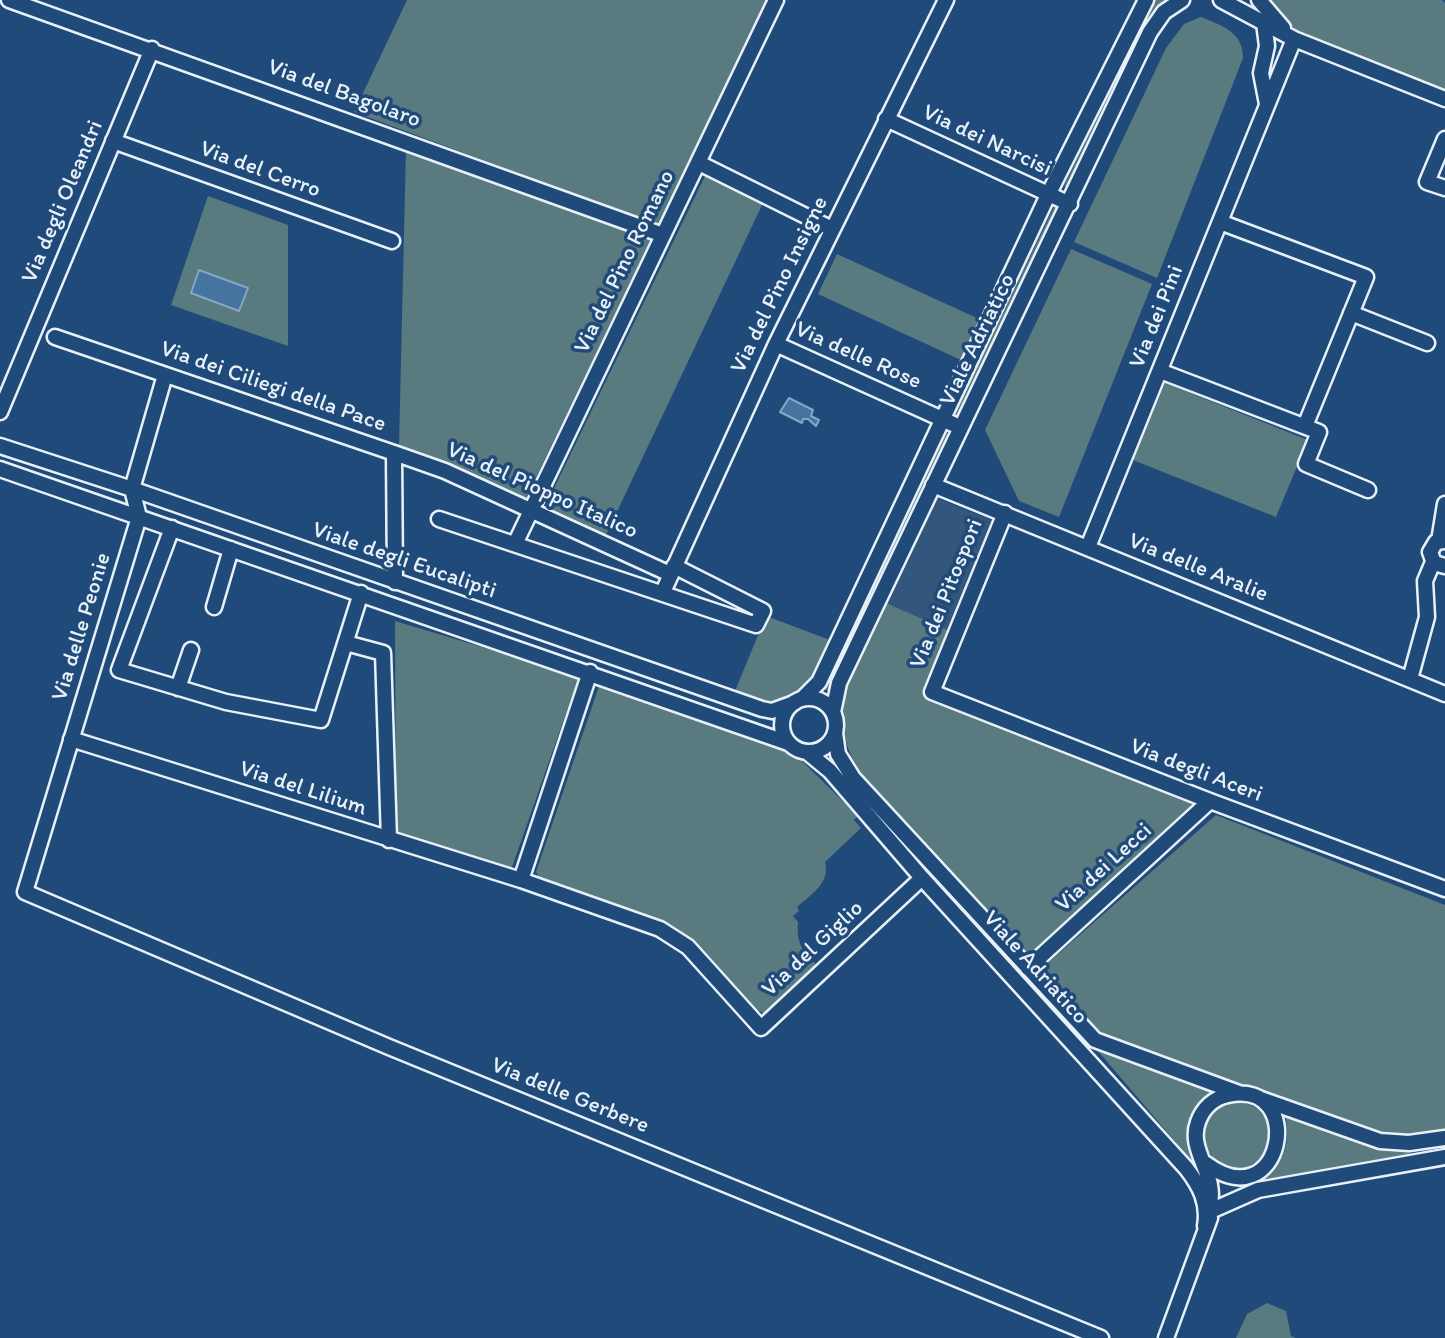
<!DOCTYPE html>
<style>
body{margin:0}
canvas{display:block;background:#1f4a7a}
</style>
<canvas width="1445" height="1338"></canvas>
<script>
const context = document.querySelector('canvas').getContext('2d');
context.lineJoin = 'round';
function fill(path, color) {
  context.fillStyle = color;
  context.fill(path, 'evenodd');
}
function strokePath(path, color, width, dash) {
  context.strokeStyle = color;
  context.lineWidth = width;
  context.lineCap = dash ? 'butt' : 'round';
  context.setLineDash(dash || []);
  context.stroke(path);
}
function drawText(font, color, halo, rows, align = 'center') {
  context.font = font + ' Itim,sans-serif';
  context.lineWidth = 7;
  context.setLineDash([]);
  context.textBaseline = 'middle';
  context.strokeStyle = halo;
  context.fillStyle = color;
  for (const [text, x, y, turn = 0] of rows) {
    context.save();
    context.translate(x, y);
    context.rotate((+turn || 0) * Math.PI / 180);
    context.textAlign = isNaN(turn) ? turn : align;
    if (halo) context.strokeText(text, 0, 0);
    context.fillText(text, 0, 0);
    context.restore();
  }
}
fill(new Path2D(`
 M936,498l58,23 -44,110 -64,-28z`), '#33577c');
fill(new Path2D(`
 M407,0h360l-107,226 -306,-114z
 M1155,0h15l-101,188 -5,-2z
 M1267,0h175l3,3v90l-148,-62z
 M1201,17c22,9 42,15 42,41l-86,220 -83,-36 92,-194 18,-24z
 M406,148l245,91 -125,259 -127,-53z
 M705,176l58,27 -158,334 -60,-30z
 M208,196l80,29v121l-117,-41z
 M1055,205l6,2 -102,211 -5,-3z
 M1071,249l81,35 -93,233 -40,-16 -34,-71z
 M837,254l142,65 -16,42 -145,-67z
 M1165,383l143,57 -32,77 -143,-57z
 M945,433l6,3 -121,255 -5,-1z
 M886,603l64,28 -25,66 273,108 -168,151 -172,-185c-36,-71 -3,-104 28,-168z
 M766,616l64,24c-21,53 -35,78 -95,51z
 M395,621l184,55 -68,194 -115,-33z
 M600,683l171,60 30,17 57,56 -4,4 7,8 -36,34c6,21 -15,33 -28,45l2,4 -6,5 5,6c-2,20 4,29 19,43l-53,48 -8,-3 -59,-64 -33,-23 -125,-46 -3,-5z
 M1216,815l229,90v227l-33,5 -26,-2 -276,-96 -15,-10 -54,-60z
 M1092,1044l20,10 103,35c-33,26 -27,51 -13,84z
 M1204 1135a33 33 0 1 1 66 0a33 33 0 1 1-66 0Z
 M1285,1115l98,33 26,4 1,3 -156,28c29,-14 38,-38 31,-68z
 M1267,1303l19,8 5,25 5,2h-60l11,-24z`), '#597a7f');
const water = new Path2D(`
 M199,270l49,18 -9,23 -48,-18z
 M789,398l24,12 -2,6 8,4 -3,6 -8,-7h-5l-1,4 -22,-11z`);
fill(water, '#4574a1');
strokePath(water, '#86a6c4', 2);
const minor = new Path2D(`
 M9,0l654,235
 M1221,0l73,39 151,60
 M1259,0l24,28
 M1264,23l3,23 -6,27 6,31
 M886,119l184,85
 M1445,139l-18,43 18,6
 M113,141l279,100
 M699,163l133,66
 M1220,222l146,55 -61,149
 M1351,313l76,30
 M55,337l339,116 1,129
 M776,344l177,80
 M1160,371l159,61 -13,32 62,26
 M165,375l-33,114 7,28 -114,375 364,155 712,291
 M0,412l152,-363
 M0,446l132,43 630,220 10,2 22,-8
 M394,453l51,18 225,103
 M0,469l788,274
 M933,485l512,209
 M1005,513l-73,179 278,109 235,88
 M439,519l317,106 7,-14 -89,-45
 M172,528l-53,142 107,32 95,18 40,-127
 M1439,541l6,-37
 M1445,541l-9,1 -6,10 4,11 11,3
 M515,544l261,-544
 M1088,547l206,-508
 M663,592l113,-248 170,-344
 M214,607l17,-58
 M346,643l37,10 6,187
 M1410,679l17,-62 -2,-36 8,-19
 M178,688l13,-38
 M782 725a27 27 0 1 1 54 0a27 27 0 1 1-54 0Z
 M802,699l17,-17 229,-487 98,-195
 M833,712l6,-29 311,-651 14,-20 18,-12
 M835,733l3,21 15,24 242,262 144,53
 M71,739l450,141 139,49 28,18 73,81 161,-150
 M807,752l23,19 92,107 264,290c14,18 23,35 19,58
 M521,880l69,-208
 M1028,968l182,-167
 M1261,1099l119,42 29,2 36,-5
 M1205,1163c78,59 103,-85 23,-68 -14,3 -25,13 -30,27 -11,29 21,52 11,87
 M1215,1209l43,-19 187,-33
 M1166,1338l44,-120`);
strokePath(minor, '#e8f1f8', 19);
strokePath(minor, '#1f4a7a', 14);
drawText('23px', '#e8f1f8', '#1f4a7a', [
 ["Via del Bagolaro",344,94,20],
 ["Via dei Narcisi",987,141,25],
 ["Via del Cerro",260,170,20],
 ["Via degli Oleandri",63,202,-67],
 ["Via del Pino Romano",625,262,-64],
 ["Via del Pino Insigne",780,285,-64],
 ["Via dei Pini",1157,317,-68],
 ["Viale Adriatico",978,340,-64],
 ["Via delle Rose",858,356,24],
 ["Via dei Ciliegi della Pace",273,387,19],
 ["Via del Pioppo Italico",542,491,24],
 ["Viale degli Eucalipti",404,561,19],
 ["Via delle Aralie",1198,568,22],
 ["Via dei Pitospori",947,594,-68],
 ["Via delle Peonie",82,627,-73],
 ["Via degli Aceri",1196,771,21],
 ["Via del Lilium",303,789,18],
 ["Via dei Lecci",1104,868,-42],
 ["Via del Giglio",813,949,-43],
 ["Viale Adriatico",1035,968,48],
 ["Via delle Gerbere",570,1096,22]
]);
</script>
